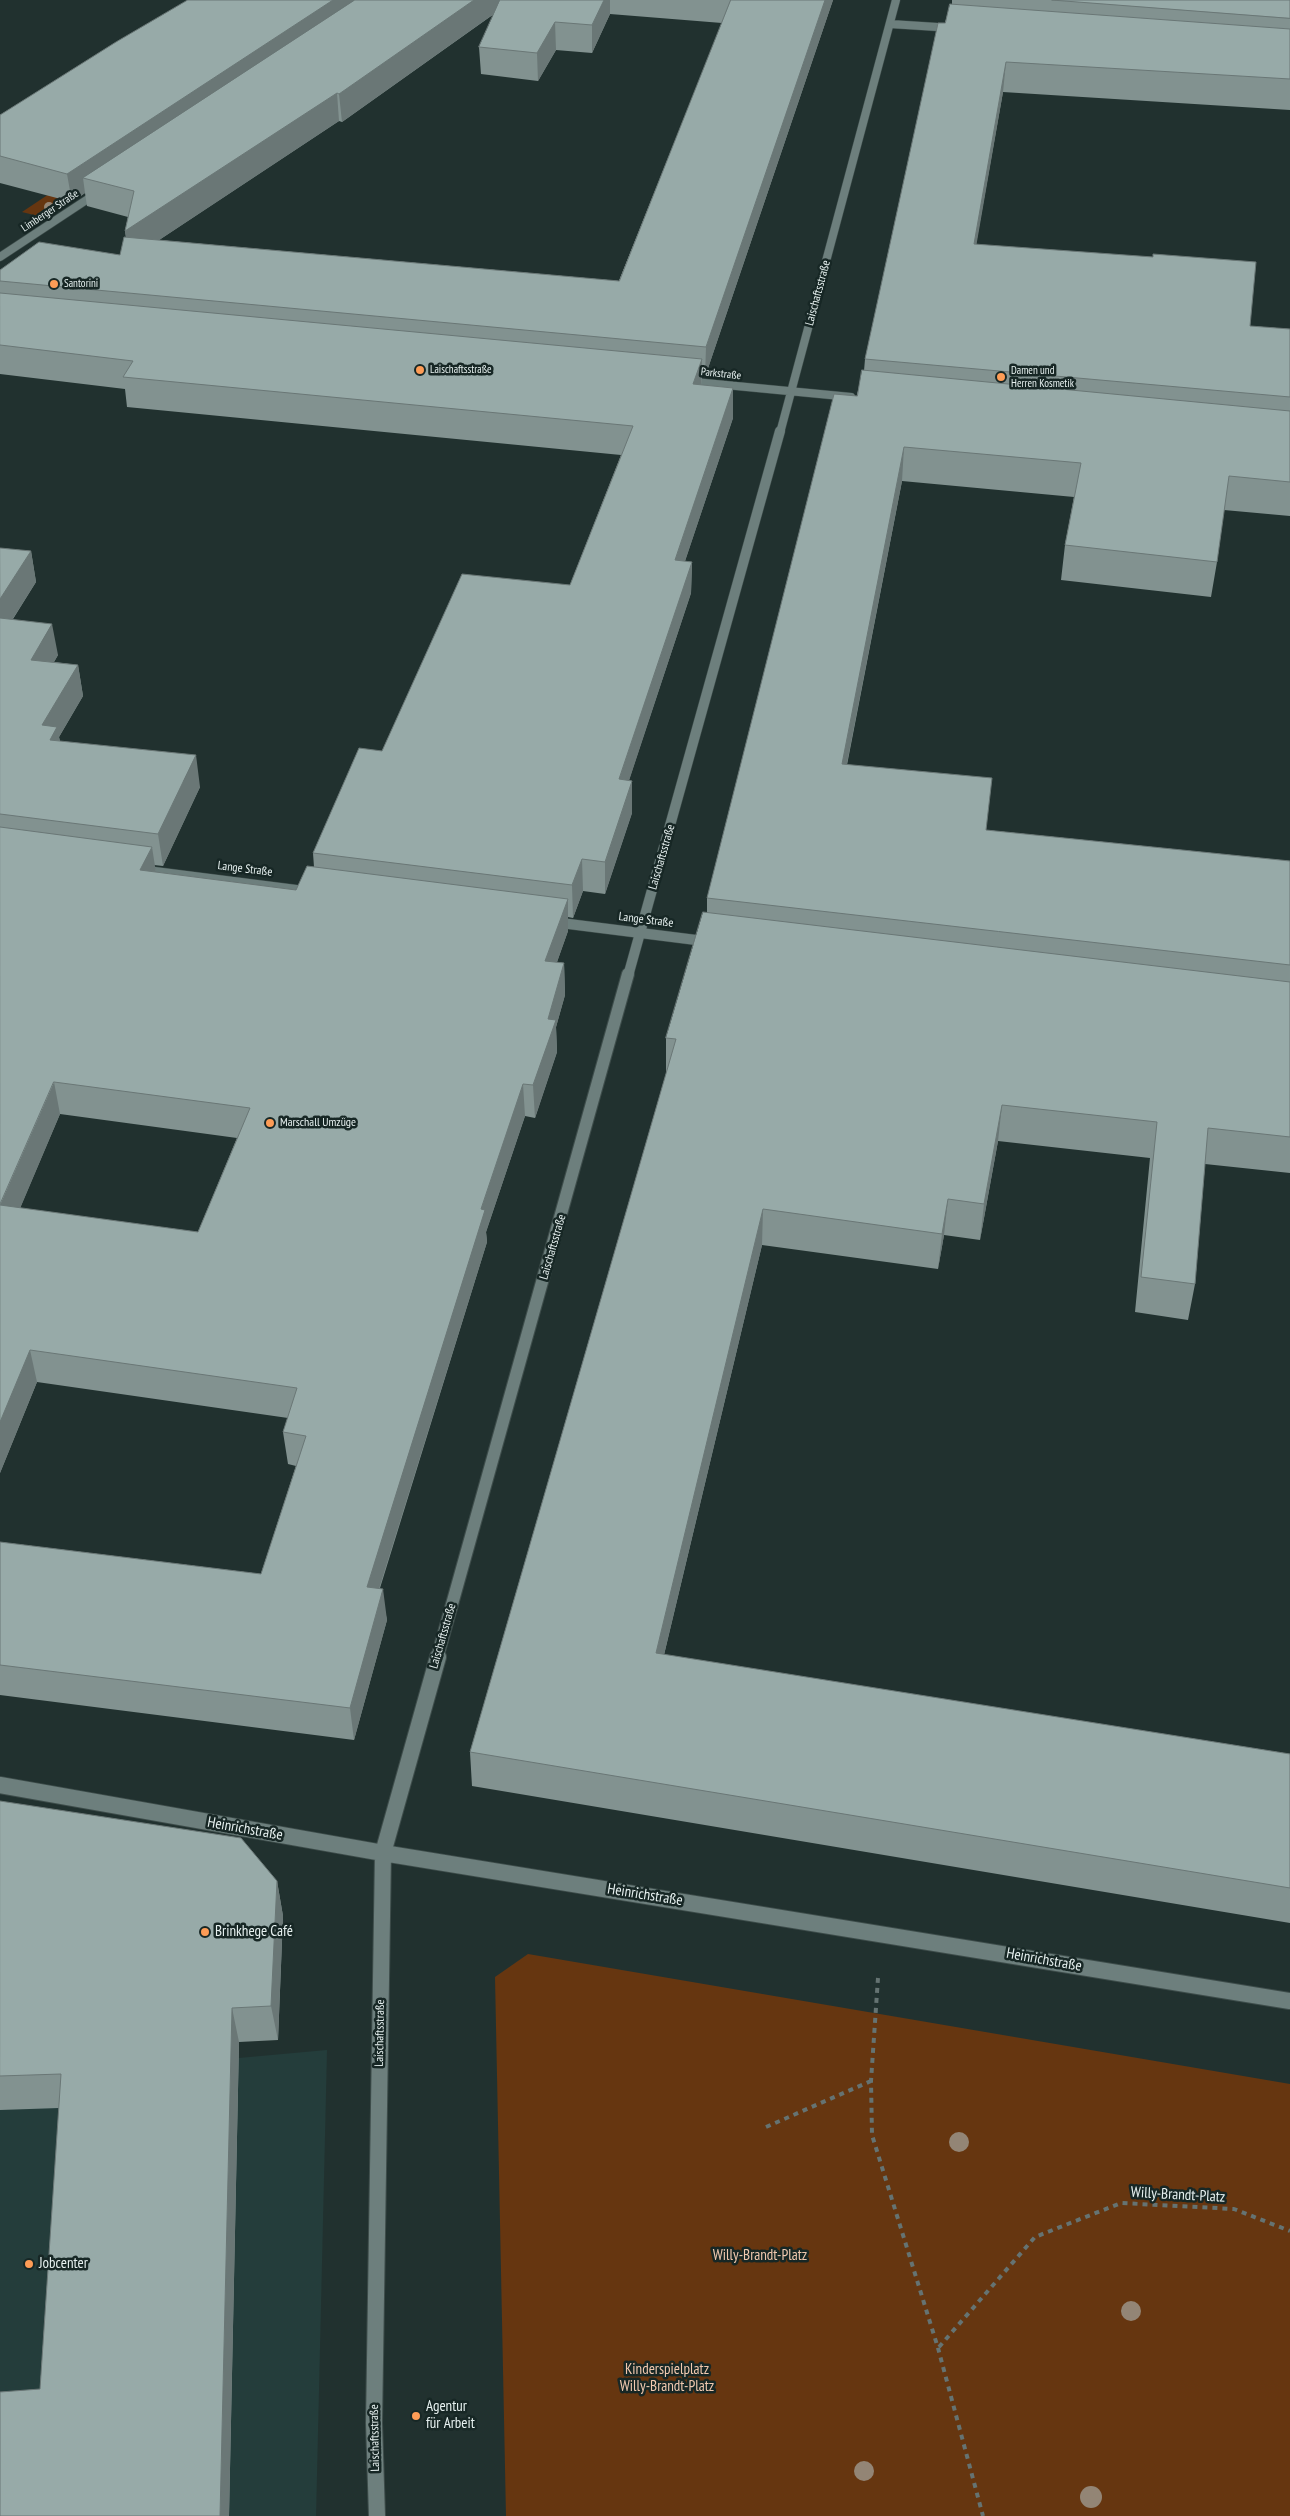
<!DOCTYPE html>
<meta charset="utf-8">
<style>
body{margin:0}
canvas{display:block;background:#21312f}
</style>
<canvas width="1290" height="2516"></canvas>
<script>
const context = document.querySelector('canvas').getContext('2d');
context.lineJoin = 'round';
function fill(path, color) {
  context.fillStyle = color;
  context.fill(path, 'evenodd');
}
function strokePath(path, color, width, dash) {
  context.strokeStyle = color;
  context.lineWidth = width;
  context.lineCap = dash ? 'butt' : 'round';
  context.setLineDash(dash || []);
  context.stroke(path);
}
function drawText(font, color, halo, rows, align = 'center') {
  context.font = font + ' "PT Sans Narrow",sans-serif';
  context.lineWidth = 5;
  context.setLineDash([]);
  context.textBaseline = 'middle';
  context.strokeStyle = halo;
  context.fillStyle = color;
  for (const [text, x, y, turn = 0] of rows) {
    context.save();
    context.translate(x, y);
    context.rotate((+turn || 0) * Math.PI / 180);
    context.textAlign = isNaN(turn) ? turn : align;
    if (halo) context.strokeText(text, 0, 0);
    context.fillText(text, 0, 0);
    context.restore();
  }
}
fill(new Path2D(`
 M327,2050l-11,466h-316v-407l239,-51z`), '#243d3b');
fill(new Path2D(`
 M55,190l18,4 -3,9 -24,15 -24,-6z
 M528,1954l762,130v432h-784l-11,-539z`), '#663610');
const streetFar3 = new Path2D(`
 M890,24l63,4
 M0,257l100,-66
 M684,381l167,16
 M780,433l116,-433`);
const streetFar2 = new Path2D(`
 M139,870l173,22
 M553,922l159,20
 M628,976l152,-545`);
const streetFar1 = new Path2D(`
 M437,1658l191,-684`);
const street = new Path2D(`
 M0,1785l383,68 907,148
 M377,2516l-3,-93 9,-570 55,-196`);
strokePath(streetFar3, '#3e4d4b', 9);
strokePath(streetFar2, '#3e4d4b', 11);
strokePath(streetFar1, '#3e4d4b', 14);
strokePath(street, '#3e4d4b', 18);
strokePath(new Path2D(`
 M878,1978l-7,103 1,54 66,213 45,168
 M766,2127l105,-46
 M939,2347l96,-110 86,-34 113,6 56,22`), '#657372', 4, [5, 5]);
strokePath(streetFar3, '#6d7f7d', 8);
strokePath(streetFar2, '#6d7f7d', 10);
strokePath(streetFar1, '#6d7f7d', 12);
strokePath(street, '#6d7f7d', 16);
context.fillStyle = '#938575';
for (const [x, y, r] of [
 [49,207,5],
 [959,2142,10],
 [1131,2311,10],
 [864,2471,10],
 [1091,2497,11]
]) {
  context.beginPath();
  context.arc(x, y, r, 0, 2 * Math.PI);
  context.fill();
}
fill(new Path2D(`
 M188,0h645l-128,377h-3l-1,8 32,3v30l-48,143 7,1 -1,31 -62,187 3,1v32l-27,81 -22,-3 -10,27 -5,-1v14l-11,31 7,1 1,32 -9,32 1,25 -22,66 -10,-2 -39,116 1,10 -107,346 7,32 -33,120 -354,-45v-153l261,32 35,-108 -8,-2 -5,-32 5,-14 -251,-36 -37,91v-925l31,3 5,31 -23,37 45,36 -4,7 24,3 5,31 -24,41 1,4 140,46 -37,79 -9,-1 2,7 140,18 18,-23 -1,-14 69,-102 188,-166 51,-130 -494,-48 -2,-18 -125,-15v-104l120,-15 6,-18 -1,-6 3,-14 -41,-11 -2,-13 -13,9 -72,-19v-68zM494,14l-15,33 2,27 57,7 18,-31 36,3 18,-39 112,9 -103,258 -460,-41 180,-119 3,1zM60,1114l177,24 -39,94 -178,-24z
 M952,0h338v110l-287,-18 -27,152 274,82 40,3v187l-66,-6 -7,52 -6,35 -150,-17 4,-35 9,-48 -172,-16 -55,284 139,65 304,31v312l-85,-9 -10,120 -7,36 -53,-8 15,-154 -152,-17 -18,99 -36,-5 -6,34 -176,-24 -98,410 626,99v169l-818,-137 -2,-34 196,-678v-36l41,-126v-14l157,-527 1,-12 80,-336 7,-19z
 M0,1801l277,80 6,35 -5,124 -39,2 -10,474h-229l40,-127 19,-281 -59,2z`), '#829290');
fill(new Path2D(`
 M333,0h43l-293,178 2,15 -13,9 -5,-28z
 M474,0h38v1l-170,121 -3,-28z
 M604,0h6v14l-18,39v-28z
 M825,0h8l-128,377 1,-30z
 M555,22l1,28 -18,31 -1,-28z
 M1006,62l-3,30 -32,184 3,-32z
 M337,93l2,28 -210,139 -4,-29z
 M702,359l-1,29 -8,-4z
 M733,388v30l-58,173v-31z
 M904,447l-2,34 -62,318 2,-35z
 M31,551l5,31 -36,57v-40z
 M692,562l-1,31 -72,218v-32z
 M52,624l6,31 -21,36 -6,-31z
 M78,665l5,31 -24,41 4,22 -7,12 -14,-46z
 M196,755l4,32 -37,79 -5,-32z
 M632,781v32l-27,81v-32z
 M152,847l5,32 -17,-9z
 M582,859l1,32 -10,27 -1,-33z
 M568,899v32l-22,62 -1,-32z
 M564,963l1,32 -9,32 1,25 -22,66 -2,-33 15,-66z
 M54,1082l6,32 -52,123 -8,-32z
 M523,1084l2,32 -39,116 1,10 -117,376 -3,-31 114,-378z
 M1002,1105l-4,36 -18,99 4,-36z
 M948,1199l-4,36 -6,34 4,-35z
 M763,1209l-1,36 -106,443v-35z
 M30,1350l7,32 -37,91v-51z
 M383,1589l4,31 -33,120 -4,-32z
 M277,1881l6,35 -5,124 -7,-34z
 M232,2008l7,34 -10,474h-9z`), '#6a7776');
const building = new Path2D(`
 M188,0h145l-266,174 -67,-18v-41l116,-73z
 M355,0h119l-135,94 -2,-1 -212,138 9,-40 -51,-13z
 M500,0h104l-12,25 -37,-3 -18,31 -58,-6z
 M731,0h94l-119,347 -706,-66v-11l39,-28 81,13 4,-18 495,44z
 M1052,0h238v18z
 M950,4l340,25v50l-284,-17 -32,182 179,13v-3l103,8 -6,64 40,3v68l-425,-38 73,-336h7z
 M0,293l702,66 -9,25 40,4 -58,172 17,2 -73,217 13,2 -27,81 -23,-3 -10,26 -259,-32 46,-105 23,3 80,-177 108,11 63,-159 -510,-49 10,-16 -133,-16z
 M862,370l428,41v71l-61,-6 -12,86 -152,-17 16,-82 -177,-16 -62,317 150,14 -6,52 304,31v104l-583,-67 127,-504 23,2z
 M0,548l31,3 -31,48z
 M0,618l52,6 -21,36 47,5 -36,60 15,2 -7,13 146,15 -38,79 -158,-20z
 M0,827l152,20 -12,23 156,20 11,-24 261,33 -23,62 19,2 -16,56 8,1 -23,65 -10,-1 -42,125 4,1 -118,377 16,2 -33,119 -350,-43v-123l261,32 45,-138 -23,-4 14,-44 -267,-38 -30,72zM54,1082l196,26 -52,124 -198,-27z
 M703,912l587,70v155l-82,-9 -13,156 -54,-7 16,-155 -155,-17 -18,99 -36,-5 -6,35 -179,-25 -107,444 634,101v134l-820,-136 206,-713 -10,-1z
 M0,1801l241,37 36,43 -6,125 -39,2 -12,508h-220v-124l40,-3 21,-315 -61,2z`);
fill(building, '#97aaa8');
strokePath(building, '#6a7776', 1);
for (const [x, y, r, color] of [
 [54,284,5,"#fd9c56"],
 [420,370,5,"#fd9c56"],
 [1001,377,5,"#fd9c56"],
 [270,1123,5,"#fd9c56"],
 [205,1932,5,"#fd9c56"],
 [29,2264,5,"#fd9c56"],
 [416,2416,5,"#fd9c56"]
]) {
  const dot = new Path2D();
  dot.arc(x, y, r, 0, 2 * Math.PI);
  context.fillStyle = color;
  context.fill(dot);
  strokePath(dot, '#172725', 2);
}
drawText('11px', '#e7f1f0', '#172725', [
 ["Limberger Straße",50,211,-34],
 ["Parkstraße",721,374,6]
]);
drawText('11px', '#e7f1f0', '#172725', [
 ["Santorini",64,284],
 ["Laischaftsstraße",430,370],
 ["Damen und",1011,371],
 ["Herren Kosmetik",1011,384]
], 'left');
drawText('12px', '#e7f1f0', '#172725', [
 ["Laischaftsstraße",818,293,-75],
 ["Laischaftsstraße",662,857,-74],
 ["Lange Straße",245,869,7],
 ["Lange Straße",646,920,7],
 ["Laischaftsstraße",553,1247,-74],
 ["Laischaftsstraße",443,1636,-74],
 ["Laischaftsstraße",380,2033,-89],
 ["Laischaftsstraße",375,2438,-91]
]);
drawText('12px', '#e7f1f0', '#172725', [
 ["Marschall Umzüge",280,1123]
], 'left');
drawText('15px', '#e7f1f0', '#172725', [
 ["Heinrichstraße",245,1829,10],
 ["Heinrichstraße",645,1895,9],
 ["Heinrichstraße",1044,1960,10],
 ["Willy-Brandt-Platz",1178,2195,3]
]);
drawText('15px', '#e7f1f0', '#172725', [
 ["Brinkhege Café",215,1932],
 ["Jobcenter",39,2264],
 ["Agentur",426,2407],
 ["für Arbeit",426,2424]
], 'left');
drawText('15px', '#f1c9af', '#172725', [
 ["Willy-Brandt-Platz",760,2256],
 ["Kinderspielplatz",667,2370],
 ["Willy-Brandt-Platz",667,2387]
]);
</script>
